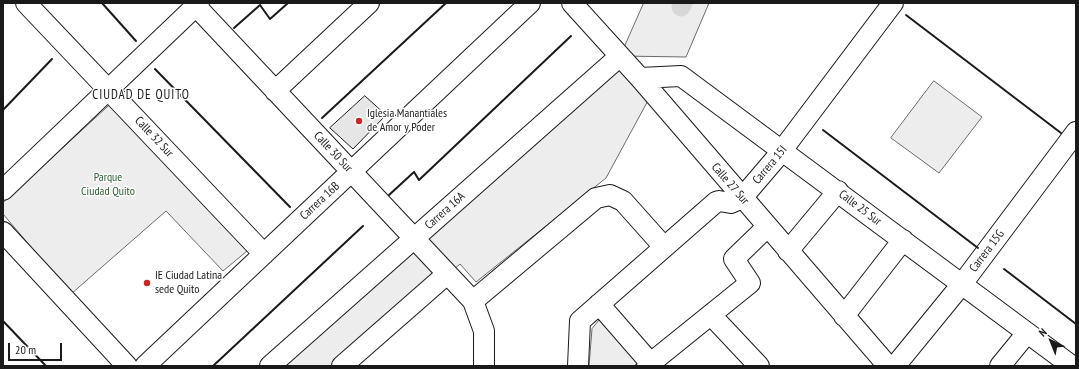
<!DOCTYPE html>
<style>
body{margin:0}
#map{position:relative;width:1079px;height:369px;overflow:hidden;background:#fff;font-family:"PT Sans Narrow",sans-serif}
canvas{display:block}
.frame{position:absolute;inset:0;border:4px solid #1a1a1a;pointer-events:none}
.north{position:absolute;left:1031px;top:321px;width:40px;height:40px;-webkit-text-stroke:3px #fff;paint-order:stroke;rotate:317deg;font-size:11px;font-weight:700;line-height:16px;text-align:center;color:#1a1a1a}
.north::after{content:'';display:block;margin:auto;width:14px;height:18px;background:#1a1a1a;clip-path:polygon(50% 0,100% 100%,50% 72%,0 100%)}
.scale{position:absolute;left:8px;top:343px;width:54px;height:18px;box-sizing:border-box;border:2px solid #1a1a1a;border-top:0;padding-left:5px;font-size:12px;line-height:14px;white-space:nowrap;color:#1a1a1a;-webkit-text-stroke:3px #fff;paint-order:stroke}
</style>
<div id="map">
<canvas width="1079" height="369"></canvas>
<div class="frame"></div>
<div class="north">N</div>
<div class="scale">20 m</div>
</div>
<script>
const context = document.querySelector('canvas').getContext('2d');
context.lineJoin = 'round';
function fill(path, color) {
  context.fillStyle = color;
  context.fill(path, 'evenodd');
}
function strokePath(path, color, width, dash) {
  context.strokeStyle = color;
  context.lineWidth = width;
  context.lineCap = dash ? 'butt' : 'round';
  context.setLineDash(dash || []);
  context.stroke(path);
}
function drawText(font, color, halo, rows, align = 'center') {
  context.font = font + ' "PT Sans Narrow",sans-serif';
  context.lineWidth = 3;
  context.setLineDash([]);
  context.textBaseline = 'middle';
  context.strokeStyle = halo;
  context.fillStyle = color;
  for (const [text, x, y, turn = 0] of rows) {
    context.save();
    context.translate(x, y);
    context.rotate((+turn || 0) * Math.PI / 180);
    context.textAlign = isNaN(turn) ? turn : align;
    if (halo) context.strokeText(text, 0, 0);
    context.fillText(text, 0, 0);
    context.restore();
  }
}
const built = new Path2D(`
 M644,3h65l-23,54 -66,-1 31,39 -45,83 -130,104 -16,-18 -118,102h-68l346,-310z
 M934,81l48,36 -43,56 -48,-35z
 M112,103l135,148 -24,20 -57,-60 -95,83 -68,-80v-11z
 M601,318l36,45 -3,3h-45l3,-37z`);
fill(built, '#ededed');
strokePath(built, '#6a6a6a', 1);
strokePath(new Path2D(`
 M681,7l2,-4`), '#d7d7d7', 19);
const building = new Path2D(`
 M365,96l21,19 -33,34 -23,-21z`);
fill(building, '#e6e6e6');
strokePath(building, '#1a1a1a', 1);
const minor = new Path2D(`
 M26,3l238,251
 M193,3l280,298 11,30v35
 M572,3l68,75 248,288
 M640,78l41,-2 391,290
 M275,91l94,-88
 M3,190l196,-187
 M3,232l124,134
 M788,251l50,-60
 M473,301l123,-103 14,-3 13,6 41,46
 M599,304l54,62
 M711,315l48,51
 M844,316l59,-76
 M145,366l385,-363
 M270,366l350,-310
 M342,366l105,-92
 M578,366l2,-45 136,-119 3,-1 12,2 11,-5 35,-41 116,-154
 M647,366l103,-83 -16,-24 33,-32
 M895,366l67,-82 114,-152
 M1000,366l27,-33`);
strokePath(minor, '#1a1a1a', 22);
strokePath(minor, '#fff', 20);
strokePath(new Path2D(`
 M102,3l34,38
 M906,15l155,118
 M234,28l26,-23 10,14 18,-16
 M155,69l135,138
 M3,110l49,-51
 M322,118l124,-115
 M823,130l155,118
 M389,195l25,-23 5,8 152,-144
 M1004,269l72,55
 M3,321l43,45
 M213,366l150,-140`), '#1a1a1a', 2);
for (const [x, y, r, color] of [
 [359,121,4,"#c62828"],
 [147,283,4,"#c62828"]
]) {
  const dot = new Path2D();
  dot.arc(x, y, r, 0, 2 * Math.PI);
  context.fillStyle = color;
  context.fill(dot);
  strokePath(dot, '#fff', 1.5);
}
drawText('12px', '#1a1a1a', '#fff', [
 ["Iglesia Manantiales",367,114],
 ["de Amor y Poder",367,128],
 ["IE Ciudad Latina",155,276],
 ["sede Quito",155,290]
], 'left');
drawText('12px', '#1a1a1a', '#fff', [
 ["Calle 32 Sur",154,137,47],
 ["Calle 30 Sur",333,152,47],
 ["Carrera 15I",770,165,-50],
 ["Calle 27 Sur",730,184,49],
 ["Carrera 16B",320,201,-43],
 ["Calle 25 Sur",860,208,37],
 ["Carrera 16A",445,211,-42],
 ["Carrera 15G",987,251,-53]
]);
drawText('12px', '#2b5a34', '#fff', [
 ["Parque",108,178],
 ["Ciudad Quito",108,192]
]);
context.letterSpacing = '1px';
drawText('13px', '#1a1a1a', '#fff', [
 ["CIUDAD DE QUITO",141,95]
]);
context.letterSpacing = '0px';
</script>
